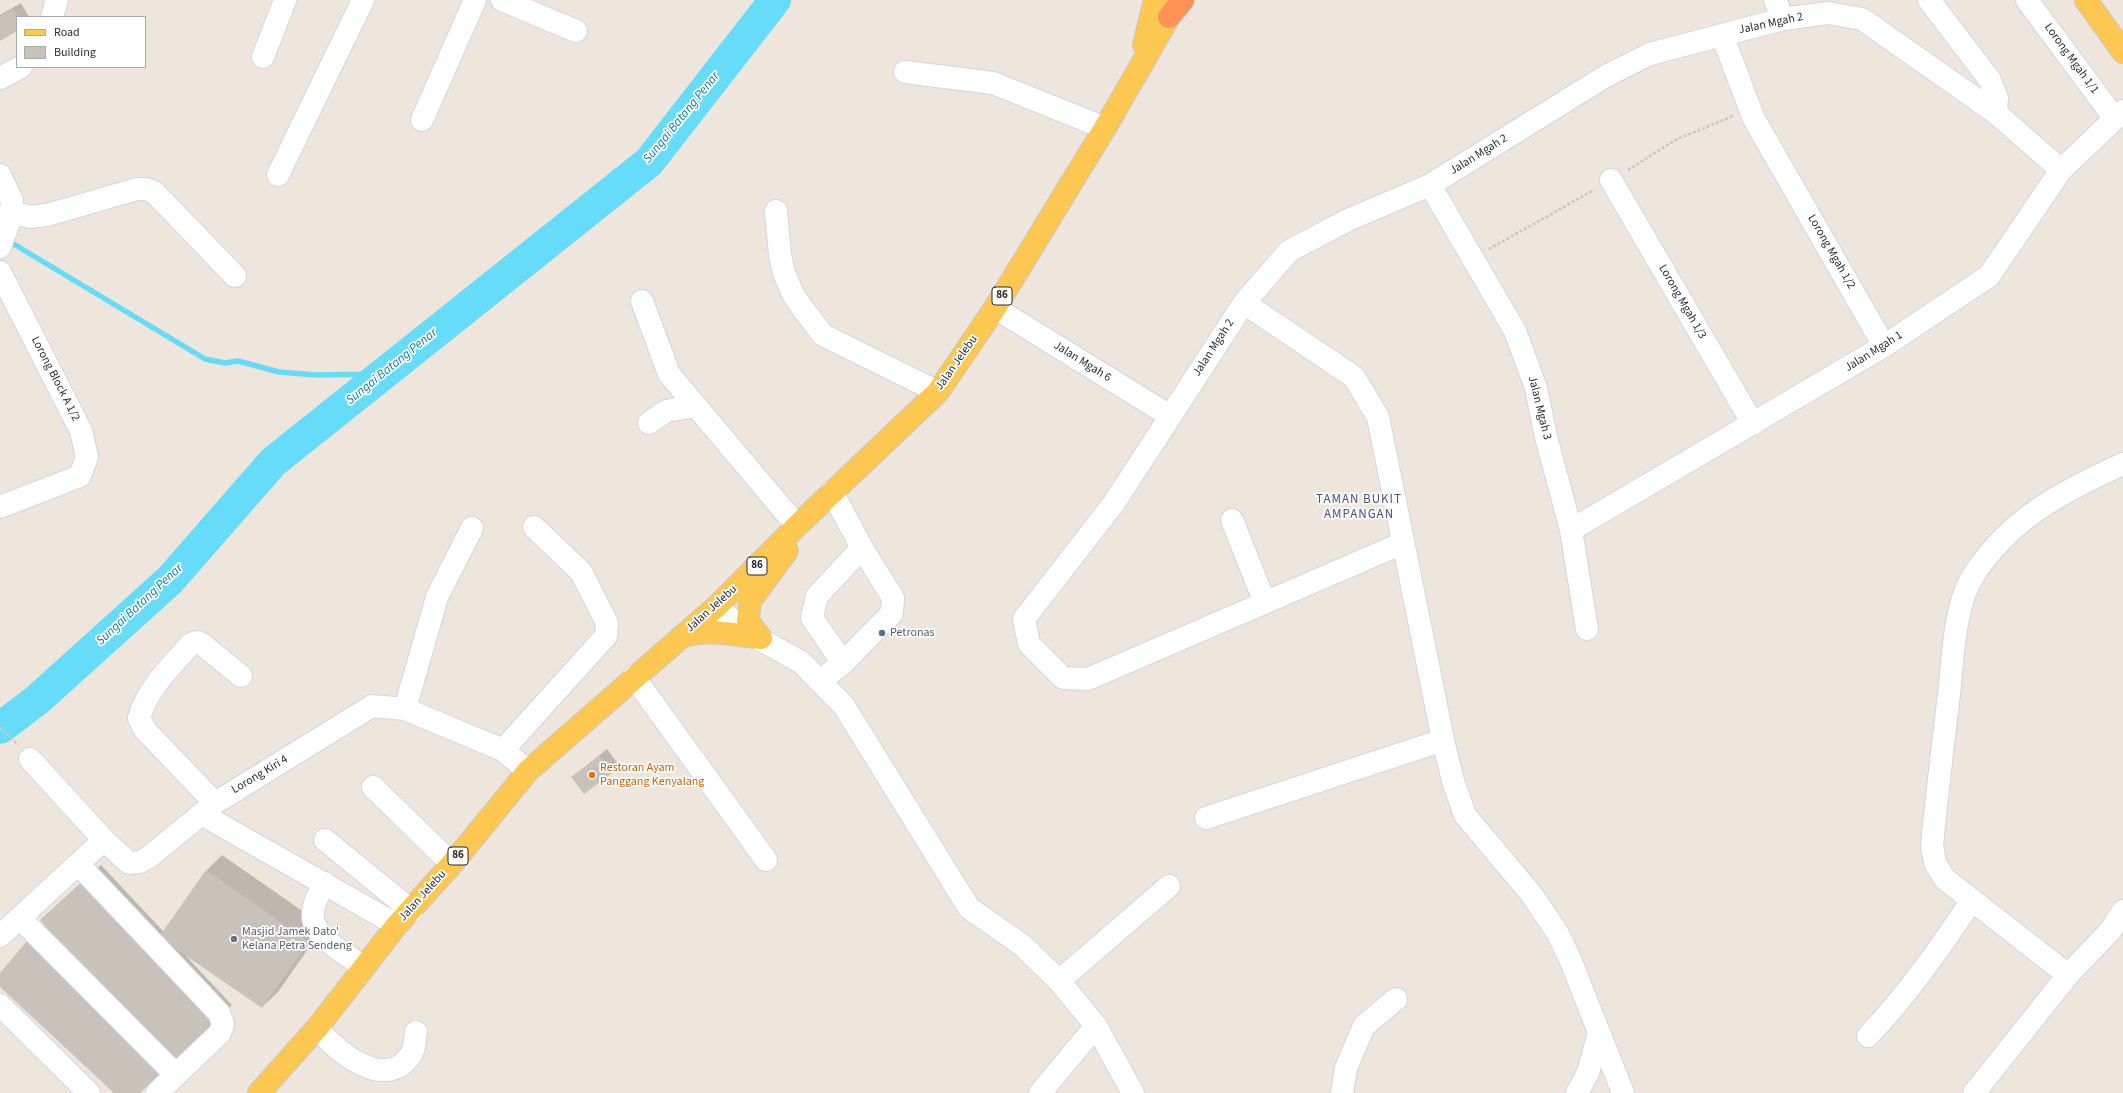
<!DOCTYPE html>
<style>
body{margin:0}
#map{position:relative;width:2123px;height:1093px;overflow:hidden;background:#eee5dc;font-family:"Source Sans 3",sans-serif}
canvas{display:block}
.legend{position:absolute;left:16px;top:16px;width:130px;height:52px;box-sizing:border-box;background:#fff;border:1px solid #aaa;margin:0;padding:5px 7px;list-style:none;font-size:12px;color:#2b2b2b}
.legend li{display:flex;align-items:center;gap:8px;height:20px}
.legend b{width:20px;border:1px solid #aaa}
</style>
<div id="map">
<canvas width="2123" height="1093"></canvas>
<ul class="legend">
<li><b style="height:5px;background:#fcc852"></b>Road</li>
<li><b style="height:11px;background:#c9c2bb"></b>Building</li>
</ul>
</div>
<script>
const context = document.querySelector('canvas').getContext('2d');
context.lineJoin = 'round';
function fill(path, color) {
  context.fillStyle = color;
  context.fill(path, 'evenodd');
}
function strokePath(path, color, width, dash) {
  context.strokeStyle = color;
  context.lineWidth = width;
  context.lineCap = dash ? 'butt' : 'round';
  context.setLineDash(dash || []);
  context.stroke(path);
}
function drawText(font, color, halo, rows, align = 'center') {
  context.font = font + ' "Source Sans 3",sans-serif';
  context.lineWidth = 3.5;
  context.setLineDash([]);
  context.textBaseline = 'middle';
  context.strokeStyle = halo;
  context.fillStyle = color;
  for (const [text, x, y, turn = 0] of rows) {
    context.save();
    context.translate(x, y);
    context.rotate((+turn || 0) * Math.PI / 180);
    context.textAlign = isNaN(turn) ? turn : align;
    if (halo) context.strokeText(text, 0, 0);
    context.fillText(text, 0, 0);
    context.restore();
  }
}
fill(new Path2D(`
 M21,3l8,14h-12l-17,23v-25z
 M607,749l12,16 -35,28 -12,-16z
 M222,855l102,71 -46,66 -16,15 -77,-52 47,50 -93,88h-24l-115,-107v-11l45,-51 12,-19 44,-40 63,67 43,-62z`), '#0003');
strokePath(new Path2D(`
 M7,240l198,119 20,4 13,-2 41,11 37,3 68,-1`), '#66dcf9', 5.5);
strokePath(new Path2D(`
 M0,728l37,-28 133,-120 103,-118 376,-300 126,-162`), '#66dcf9', 32);
fill(new Path2D(`
 M13,9l5,8 -1,14 -17,10v-24z
 M599,756l13,17 -28,21 -13,-17z
 M206,870l103,72 -47,66 -103,-71z
 M85,879l133,142 -45,42 -133,-143z
 M31,936l130,137 -21,20h-26l-114,-106v-14z`), '#c9c2bb');
const minor = new Path2D(`
 M502,0l74,31
 M1775,0l8,19
 M1929,0l61,80 7,18 -1,15
 M2027,0l88,119
 M52,17l5,-17
 M1722,35l32,84 130,227
 M263,57l22,-57
 M905,72l88,11 112,45
 M0,78l21,-11
 M422,120l53,-120
 M0,175l12,26 -2,18 -10,28
 M278,175l85,-175
 M1611,180l142,244
 M1430,185l85,146 21,57 10,49 25,93 16,99
 M776,211l4,44 4,18 9,21 10,15 20,26 115,57
 M10,212l20,5 17,-2 90,-26h9l8,3 81,84
 M0,272l81,159 6,26 -7,19 -80,31
 M642,301l27,73 128,152
 M1244,303l110,74 24,40 65,323 10,41 12,34 67,80 25,37 13,27 53,134
 M995,308l175,108
 M649,423l17,-12 28,-5
 M1232,520l33,83
 M1571,530l313,-184 105,-70 72,-106 62,-59
 M1403,543l-315,136 -25,-1 -34,-34 -5,-25 90,-116 130,-200 45,-52 59,-31 82,-35 176,-109 44,-22 133,-35 45,-6 34,6 134,94 65,57
 M717,606l26,24 58,32 43,44 125,202 53,37 37,36 37,45 37,67
 M843,663l-31,-45 5,-22 45,-48
 M634,677l132,183
 M820,681l23,-18 49,-50 1,-15 -31,-50 -30,-56
 M405,709l32,-112 35,-69
 M503,750l103,-114 1,-13 -26,-51 -47,-45
 M30,759l74,81 25,23 11,-1 9,-5 66,-54 157,-97 33,3 98,41 25,21
 M373,787l79,77
 M215,803l-70,-73 -6,-12c8,-29 32,-52 52,-74l6,-2 5,2 39,32
 M203,815l194,110
 M1206,818l237,-78
 M325,840l87,71
 M78,864l141,149 4,11 -3,9 -63,60
 M325,883c-6,10 -13,22 -12,35 2,20 36,38 51,49
 M20,918l156,157
 M0,936l104,-96
 M2068,975l-123,-96 -10,-16 -3,-18c5,-50 11,-101 17,-151 4,-34 5,-88 24,-118 36,-57 90,-85 150,-112
 M1059,981l110,-95
 M0,1005l89,88
 M317,1028c22,26 70,65 95,25 3,-6 3,-15 4,-21
 M1868,1036c40,-42 72,-88 104,-136
 M1040,1093l56,-67
 M1342,1093l4,-25 18,-42 32,-27
 M1577,1093l11,-20 11,-40
 M1974,1093l94,-118 42,-44 13,-20`);
const major = new Path2D(`
 M2086,0l37,52
 M1144,45l11,-45
 M681,637c26,-9 53,-3 80,1
 M761,638l-13,-17 2,-20 37,-50
 M259,1093l58,-65 80,-103 55,-61 76,-93 189,-165 80,-80 141,-134 57,-84 110,-180 64,-111 5,-17`);
const highway = new Path2D(`
 M1169,17l14,-17`);
strokePath(minor, '#d1d6e5', 24);
strokePath(major, '#c8c8c8', 24);
strokePath(highway, '#c8c8c8', 24);
strokePath(new Path2D(`
 M1628,170l47,-30 58,-24
 M1489,249l105,-59
 M0,727l18,18`), '#c8c8c8', 2.5, [3, 2]);
strokePath(minor, '#fff', 22);
strokePath(major, '#fcc852', 22);
strokePath(highway, '#ff9356', 22);
for (const [x, y, r, color] of [
 [882,633,4,"#5c6f8a"],
 [592,775,4,"#e8710a"],
 [234,939,4,"#6b7280"]
]) {
  const dot = new Path2D();
  dot.arc(x, y, r, 0, 2 * Math.PI);
  context.fillStyle = color;
  context.fill(dot);
  strokePath(dot, '#fff', 1.5);
}
for (const [x, y, w] of [
 [1002,296,20],
 [757,566,20],
 [458,856,20]
]) {
  const box = new Path2D();
  box.roundRect(x - w / 2, y - 9, w, 18, 3);
  context.fillStyle = '#fff';
  context.fill(box);
  strokePath(box, '#2b2b2b', 1);
}
drawText('bold 11px', '#2b2b2b', null, [
 ["86",1002,296],
 ["86",757,566],
 ["86",458,856]
]);
drawText('12px', '#2b2b2b', '#fff', [
 ["Jalan Mgah 2",1771,24,-12],
 ["Lorong Mgah 1/1",2071,59,54],
 ["Jalan Mgah 2",1479,155,-32],
 ["Lorong Mgah 1/2",1831,252,60],
 ["Lorong Mgah 1/3",1682,302,60],
 ["Jalan Mgah 2",1214,348,-57],
 ["Jalan Mgah 1",1874,352,-32],
 ["Jalan Mgah 6",1082,362,32],
 ["Jalan Jelebu",957,363,-55],
 ["Lorong Block A 1/2",55,379,63],
 ["Jalan Mgah 3",1539,408,76],
 ["Jalan Jelebu",712,609,-42],
 ["Lorong Kiri 4",260,775,-31],
 ["Jalan Jelebu",423,896,-48]
]);
drawText('12px', '#4e5e75', '#fff', [
 ["Petronas",890,633]
], 'left');
drawText('12px', '#c56008', '#fff', [
 ["Restoran Ayam",600,768],
 ["Panggang Kenyalang",600,782]
], 'left');
drawText('12px', '#5b616d', '#fff', [
 ["Masjid Jamek Dato'",242,932],
 ["Kelana Petra Sendeng",242,946]
], 'left');
drawText('italic 13px', '#027ba8', '#fff', [
 ["Sungai Batang Penar",682,118,-51],
 ["Sungai Batang Penar",392,367,-39],
 ["Sungai Batang Penar",140,605,-43]
]);
context.letterSpacing = '1px';
drawText('13px', '#475580', '#fff', [
 ["TAMAN BUKIT",1359,500],
 ["AMPANGAN",1359,515]
]);
context.letterSpacing = '0px';
</script>
